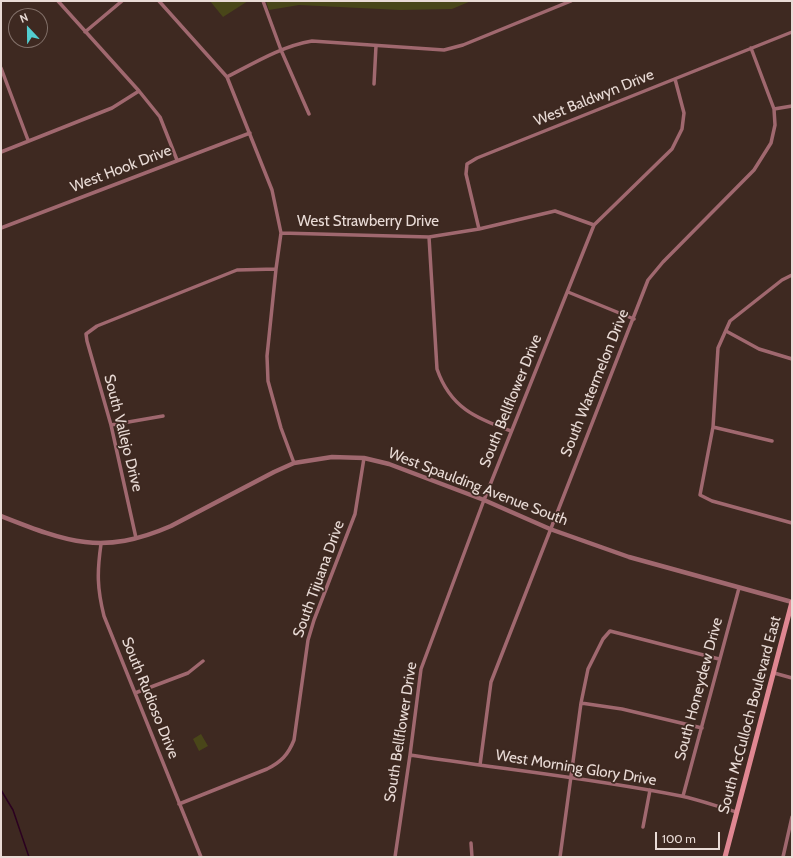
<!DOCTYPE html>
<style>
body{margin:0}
#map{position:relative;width:793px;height:858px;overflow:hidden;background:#3e2921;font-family:Cabin,sans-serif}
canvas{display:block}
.frame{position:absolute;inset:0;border:2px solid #e9dbd6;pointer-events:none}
.north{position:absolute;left:8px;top:8px;width:40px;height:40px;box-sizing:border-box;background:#3e2921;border:1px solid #827069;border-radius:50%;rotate:338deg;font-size:11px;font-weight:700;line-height:16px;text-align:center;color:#e9dbd6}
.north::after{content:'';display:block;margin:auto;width:14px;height:18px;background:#52cdd0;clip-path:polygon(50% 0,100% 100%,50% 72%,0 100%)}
.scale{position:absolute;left:655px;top:832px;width:65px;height:18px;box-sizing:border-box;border:2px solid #e9dbd6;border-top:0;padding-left:5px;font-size:12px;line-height:14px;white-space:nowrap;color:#e9dbd6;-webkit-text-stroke:3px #3e2921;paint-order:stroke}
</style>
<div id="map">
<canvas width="793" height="858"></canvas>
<div class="frame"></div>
<div class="north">N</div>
<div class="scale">100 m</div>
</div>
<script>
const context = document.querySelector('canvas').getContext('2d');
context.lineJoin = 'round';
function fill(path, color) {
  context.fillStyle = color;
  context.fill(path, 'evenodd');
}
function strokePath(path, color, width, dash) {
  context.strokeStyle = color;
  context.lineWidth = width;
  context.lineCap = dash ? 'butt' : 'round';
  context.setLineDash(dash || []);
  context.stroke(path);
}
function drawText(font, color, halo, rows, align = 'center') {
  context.font = font + ' Cabin,sans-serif';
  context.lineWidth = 3.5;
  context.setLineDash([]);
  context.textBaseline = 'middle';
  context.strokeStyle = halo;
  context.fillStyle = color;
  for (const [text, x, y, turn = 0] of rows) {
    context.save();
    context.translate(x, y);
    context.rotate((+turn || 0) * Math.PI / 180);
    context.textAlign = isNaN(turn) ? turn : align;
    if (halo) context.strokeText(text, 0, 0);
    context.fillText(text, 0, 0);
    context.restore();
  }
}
fill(new Path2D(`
 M210,1h38l-25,16z
 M266,1h205l-19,8 -52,1 -101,-5 -30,5z
 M201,734l7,12 -9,5 -6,-12z`), '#494619');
strokePath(new Path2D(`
 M1,790l12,20 16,47`), '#2b0120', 1.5);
strokePath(new Path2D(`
 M58,1l81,90 21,26 17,43
 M159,1l68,76 45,113 9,43 -5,36 -9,87 1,25 13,47 13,35
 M263,1l18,49 28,64
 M85,32l37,-31
 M1,68l27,72
 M227,77c27,-14 55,-31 85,-36l132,9 19,-5 108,-44
 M374,84l2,-38
 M774,109l18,-3
 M1,152l111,-44 27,-17
 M1,228l249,-95
 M479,229l-13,-55 1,-10 10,-6 315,-126
 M281,233l148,4 50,-8 76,-18 39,14
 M429,237l8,132c13,38 38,49 74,62
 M792,275l-10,5 -52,41 -12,27 -5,79 -13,68 12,6 80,22
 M568,292l66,27
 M726,331l33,18 33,10
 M111,425l52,-9
 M713,427l59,14
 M136,538l-25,-113 -24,-84 -1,-7 11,-8 140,-56 39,-1
 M101,544c-4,28 -4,44 3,72l97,241
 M774,673l18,5
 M135,693l53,-20 15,-12
 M581,703l41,6 80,19
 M410,755c91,14 182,23 271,41 19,4 38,11 56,16
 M480,765l11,-83 157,-402 15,-18 91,-92 17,-27 4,-18 -1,-16 -23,-61
 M683,796l56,-208
 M179,804l88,-35c14,-7 21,-14 27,-29l14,-100 6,-20 41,-106 9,-56
 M643,827l7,-37
 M471,843l1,14
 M395,857l15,-102 11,-86 63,-169 110,-275 78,-76 10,-20 2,-16 -9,-34
 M560,857l21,-154 7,-34 15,-30 7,-8 109,28
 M783,857l9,-40`), '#a0686f', 3.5);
strokePath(new Path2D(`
 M1,516c66,26 101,40 170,10l103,-54 20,-9 38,-6 32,1 25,6 95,36 66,29 79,28 163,45`), '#a0686f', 4.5);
strokePath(new Path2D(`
 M725,857l67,-255`), '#e08792', 5);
drawText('15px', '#e9dbd6', '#3e2921', [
 ["West Baldwyn Drive",594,98,-22],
 ["West Hook Drive",121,169,-21],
 ["West Strawberry Drive",368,222],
 ["South Watermelon Drive",595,383,-68],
 ["South Bellflower Drive",511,401,-68],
 ["South Vallejo Drive",123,433,76],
 ["West Spaulding Avenue South",478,487,21],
 ["South Tijuana Drive",319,579,-70],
 ["South Honeydew Drive",699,689,-75],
 ["South Rudioso Drive",150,698,68],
 ["South McCulloch Boulevard East",750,715,-75],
 ["South Bellflower Drive",401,732,-81],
 ["West Morning Glory Drive",576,768,9]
]);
</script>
